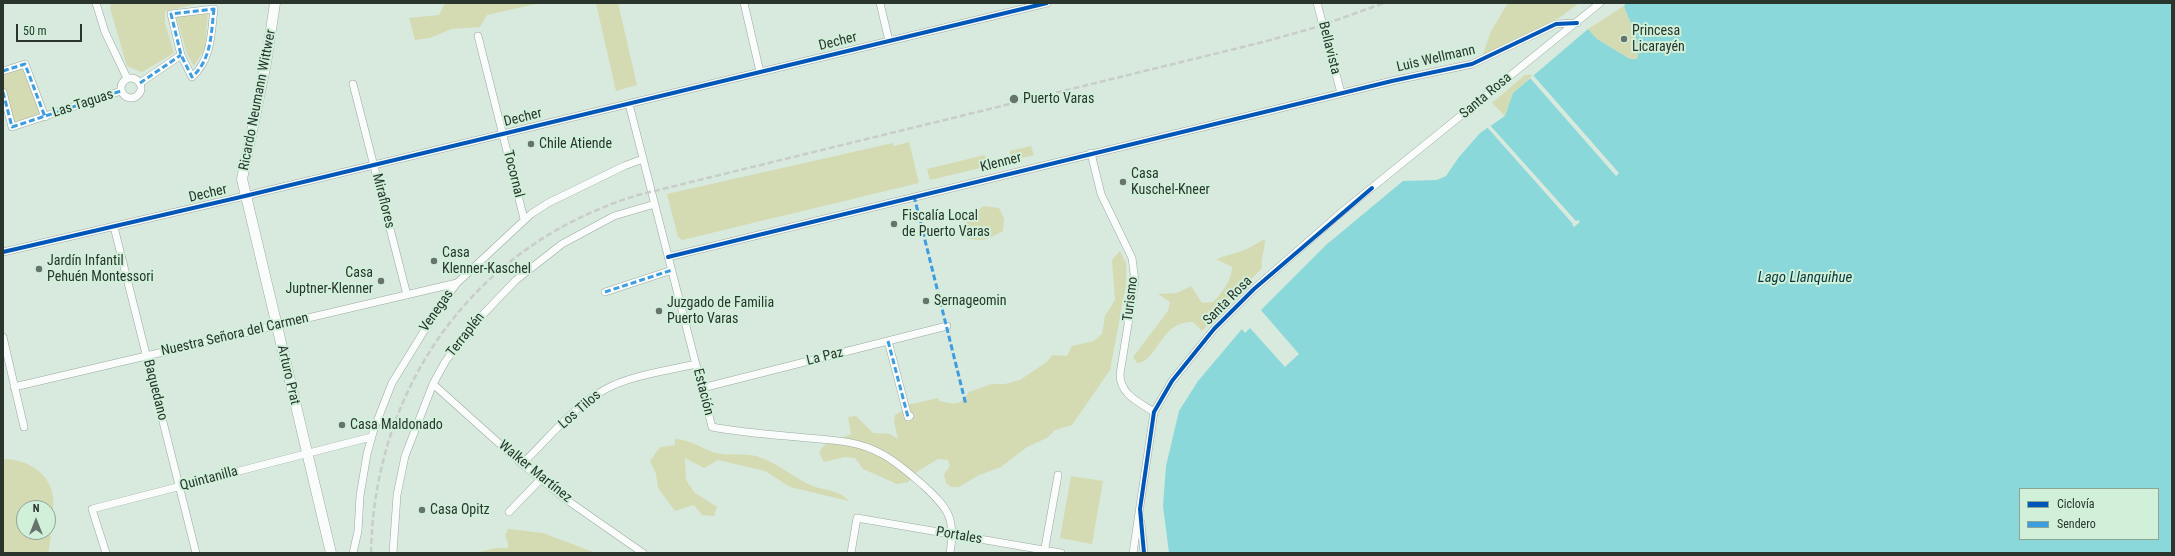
<!DOCTYPE html>
<meta charset="utf-8">
<style>
body{margin:0}
#map{position:relative;width:2175px;height:556px;overflow:hidden;background:#d8e9dd;font-family:"Roboto Condensed",sans-serif}
canvas{display:block}
.frame{position:absolute;inset:0;border:4px solid #29352d;pointer-events:none}
.legend{position:absolute;left:2019px;top:488px;width:140px;height:52px;box-sizing:border-box;background:#d1f0da;border:1px solid #8ea595;margin:0;padding:5px 7px;list-style:none;font-size:12px;color:#29352d}
.legend li{display:flex;align-items:center;gap:8px;height:20px}
.legend b{width:20px;border:1px solid #8ea595}
.north{position:absolute;left:16px;top:500px;width:40px;height:40px;box-sizing:border-box;background:#d1f0da;border:1px solid #8ea595;border-radius:50%;rotate:0deg;font-size:11px;font-weight:700;line-height:16px;text-align:center;color:#29352d}
.north::after{content:'';display:block;margin:auto;width:14px;height:18px;background:#66746b;clip-path:polygon(50% 0,100% 100%,50% 72%,0 100%)}
.scale{position:absolute;left:16px;top:24px;width:66px;height:18px;box-sizing:border-box;border:2px solid #29352d;border-top:0;padding-left:5px;font-size:12px;line-height:14px;white-space:nowrap;color:#29352d;-webkit-text-stroke:3px #d1f0da;paint-order:stroke}
</style>
<div id="map">
<canvas width="2175" height="556"></canvas>
<div class="frame"></div>
<ul class="legend">
<li><b style="height:5px;background:#0057b8"></b>Ciclovía</li>
<li><b style="height:5px;background:#3d9de1"></b>Sendero</li>
</ul>
<div class="north">N</div>
<div class="scale">50 m</div>
</div>
<script>
const context = document.querySelector('canvas').getContext('2d');
context.lineJoin = 'round';
function fill(path, color) {
  context.fillStyle = color;
  context.fill(path, 'evenodd');
}
function strokePath(path, color, width, dash) {
  context.strokeStyle = color;
  context.lineWidth = width;
  context.lineCap = dash ? 'butt' : 'round';
  context.setLineDash(dash || []);
  context.stroke(path);
}
function drawText(font, color, halo, rows, align = 'center') {
  context.font = font + ' "Roboto Condensed",sans-serif';
  context.lineWidth = 4;
  context.setLineDash([]);
  context.textBaseline = 'middle';
  context.strokeStyle = halo;
  context.fillStyle = color;
  for (const [text, x, y, turn = 0] of rows) {
    context.save();
    context.translate(x, y);
    context.rotate((+turn || 0) * Math.PI / 180);
    context.textAlign = isNaN(turn) ? turn : align;
    if (halo) context.strokeText(text, 0, 0);
    context.fillText(text, 0, 0);
    context.restore();
  }
}
fill(new Path2D(`
 M111,3h91l-37,8v12l9,30 -32,19 -15,-6 -17,-58z
 M445,3h95l-53,12 -7,12 -29,2 -21,9 -15,2 -6,-22 30,-3z
 M596,3h22l19,82 -21,6z
 M1508,3h71l-17,13 -70,38h-9l8,-23z
 M1624,6l16,41v6l-3,6 -6,1 -34,-21 -9,-10z
 M208,11l-3,37 -11,18 -7,-12 -11,-39z
 M24,66l18,47 -29,10 -10,-40v-10z
 M1525,75h8l-20,18 -8,23 -13,-13z
 M909,142l10,41 -237,57 -4,-3 -11,-43 226,-51 1,3z
 M1031,146l3,9 -24,6v-10z
 M985,155l3,11 -58,14 -3,-11z
 M984,206l15,2 5,11 -1,12c-15,8 -22,12 -39,6l-2,-6 7,-15z
 M1263,240h2c0,10 -5,19 -3,28l-60,63 -9,-9c-32,-2 -36,40 -56,41l-4,-6 35,-46 2,-9 -12,-8 19,-1 14,-7 11,17 11,-1c9,-9 19,-22 19,-35l-16,-8 29,-9z
 M1120,251l6,12v22l-16,85 -38,55 -17,5 -8,8 -20,9 -26,20 -22,8 -20,12h-8l-5,-4 -2,-9 6,-8 -2,-6 -10,-1 -20,12 -10,11 -11,2 -34,-15 -8,-11 -10,-1 -21,5 -5,-9 4,-7 28,-12 -3,-17 8,-1 17,17 17,1 8,5 -4,-17 1,-7 13,-8 -1,-2 31,-7 1,3c18,3 20,6 30,-9l23,-8h13l15,-4 28,-19 4,-6 15,1 5,-10 22,-5 8,-7 3,-18 10,-16 -3,-40z
 M675,439c15,0 27,10 41,14 12,3 27,0 40,3 21,6 37,22 57,30 14,5 26,4 36,15l-59,-14 -25,-16 -47,-11 -14,8 -19,-10 1,22 9,13 22,14 -3,9 -12,-1 -8,-10 -19,6 -17,-23 -2,-14 -6,-13 10,-14 15,-2z
 M3,459c23,0 47,13 50,38 1,7 -1,15 -1,22 -1,12 -1,23 -4,34h-45zM24,508h24v24h-24z
 M1071,476l32,5 -11,63 -32,-6z
 M508,529l35,4 53,20h-121l20,-5h13v-6l-3,-6z`), '#d4dbb3');
fill(new Path2D(`
 M1626,3h546v550h-1003l-6,-47 3,-40 13,-55 19,-30 44,-52 84,-84 77,-64 34,-1 9,-4 13,-19 21,-24 25,-17 8,-23 75,-64 9,10 33,20h7c6,-13 -8,-38 -13,-53zM2020,489h138v50h-138z`), '#8bd8da');
fill(new Path2D(`
 M1533,75l86,98 -3,3 -86,-98z
 M1489,124l87,97 2,-1 2,2 -6,5 -2,-2 1,-1 -87,-98z
 M1260,309l39,45 -14,13 -35,-39 -5,5 -4,-5z`), '#d8e9dd');
const street = new Path2D(`
 M96,3l9,29 22,46
 M744,3l16,69
 M880,3l9,38
 M1317,3l24,90
 M214,9c-3,24 -2,50 -22,68l-11,-22 -10,-41z
 M478,36l46,183
 M3,71l22,-7 20,53
 M121 88a10 10 0 1 1 20 0a10 10 0 1 1-20 0Z
 M140,83l41,-28
 M353,84l54,211
 M3,92l9,35 109,-36
 M629,104l83,323c32,6 64,8 96,11 26,2 51,3 74,16 15,8 28,20 41,31 25,23 33,33 27,68
 M1091,153l10,41 31,64 3,23 -15,93c0,21 19,28 34,38
 M114,227l82,326
 M3,252l242,-56 802,-193
 M668,257l724,-176 80,-17 84,-40 21,-1
 M605,292l67,-22
 M3,337l21,90
 M888,341l20,76 2,-1
 M433,384l89,80 42,34 79,55
 M14,387l443,-104
 M702,388l245,-62
 M522,464c26,-25 51,-57 82,-74 27,-15 62,-19 92,-26
 M509,512l32,-33
 M1141,523l3,30
 M106,553l-14,-44 279,-72
 M353,553l5,-22 2,-35 7,-42 7,-25 18,-46 45,-73 20,-27 74,-69 17,-11 76,-37 19,-7
 M393,553l4,-58 8,-39 28,-72 12,-22 25,-34 46,-48 46,-36 52,-28 41,-12
 M851,553l6,-35 204,35
 M1044,553l14,-78
 M1133,553l21,-141 18,-31 42,-52 40,-40 89,-78 257,-208`);
const secondary = new Path2D(`
 M275,3l-9,60 -24,116 89,374`);
strokePath(street, '#9ca9a0', 8);
strokePath(secondary, '#9ca9a0', 11);
strokePath(street, '#f9fcfa', 7);
strokePath(secondary, '#f9fcfa', 10);
strokePath(new Path2D(`
 M371,553c3,-168 105,-309 267,-358l625,-153 54,-15 67,-24`), '#c9cdc9', 2.5, [6, 3]);
strokePath(new Path2D(`
 M214,9c-3,24 -2,50 -22,68l-11,-22 -10,-41z
 M3,71l22,-7 20,53
 M140,83l41,-28
 M3,92l9,35 109,-36
 M914,196l52,209
 M605,292l67,-22
 M888,341l20,76 2,-1`), '#3d9de1', 3, [6, 3]);
strokePath(new Path2D(`
 M3,252l242,-56 802,-193
 M668,257l724,-176 80,-17 84,-40 21,-1
 M1144,553l-4,-44 14,-97 18,-31 42,-52 40,-40 118,-101`), '#0057b8', 4);
for (const [x, y, r, color] of [
 [1624,39,4,"#66746b"],
 [1014,99,5,"#66746b"],
 [531,144,4,"#66746b"],
 [1123,182,4,"#66746b"],
 [894,224,4,"#66746b"],
 [434,261,4,"#66746b"],
 [39,269,4,"#66746b"],
 [381,281,4,"#66746b"],
 [926,301,4,"#66746b"],
 [659,311,4,"#66746b"],
 [342,425,4,"#66746b"],
 [422,510,4,"#66746b"]
]) {
  const dot = new Path2D();
  dot.arc(x, y, r, 0, 2 * Math.PI);
  context.fillStyle = color;
  context.fill(dot);
  strokePath(dot, '#d1f0da', 1.5);
}
drawText('14px', '#29352d', '#d1f0da', [
 ["Princesa",1632,31],
 ["Licarayén",1632,47],
 ["Puerto Varas",1023,99],
 ["Chile Atiende",539,144],
 ["Casa",1131,174],
 ["Kuschel-Kneer",1131,190],
 ["Fiscalía Local",902,216],
 ["de Puerto Varas",902,232],
 ["Casa",442,253],
 ["Klenner-Kaschel",442,269],
 ["Jardín Infantil",47,261],
 ["Pehuén Montessori",47,277],
 ["Casa",373,273,"right"],
 ["Juptner-Klenner",373,289,"right"],
 ["Sernageomin",934,301],
 ["Juzgado de Familia",667,303],
 ["Puerto Varas",667,319],
 ["Casa Maldonado",350,425],
 ["Casa Opitz",430,510]
], 'left');
drawText('14px', '#29352d', '#d1f0da', [
 ["Decher",838,42,-14],
 ["Bellavista",1329,48,76],
 ["Luis Wellmann",1436,59,-13],
 ["Santa Rosa",1486,96,-40],
 ["Ricardo Neumann Wittwer",258,100,-79],
 ["Las Taguas",83,104,-18],
 ["Decher",523,118,-14],
 ["Klenner",1001,163,-14],
 ["Tocornal",513,174,76],
 ["Decher",208,194,-13],
 ["Miraflores",383,201,76],
 ["Turismo",1131,299,-83],
 ["Santa Rosa",1228,301,-45],
 ["Venegas",437,311,-55],
 ["Nuestra Señora del Carmen",235,335,-13],
 ["Terraplén",466,335,-52],
 ["La Paz",825,357,-14],
 ["Arturo Prat",288,375,77],
 ["Baquedano",155,390,76],
 ["Estación",703,392,76],
 ["Los Tilos",580,410,-41],
 ["Walker Martínez",535,472,39],
 ["Quintanilla",209,479,-15],
 ["Portales",959,536,10]
]);
drawText('italic 15px', '#06393d', '#d1f0da', [
 ["Lago Llanquihue",1805,278]
]);
</script>
